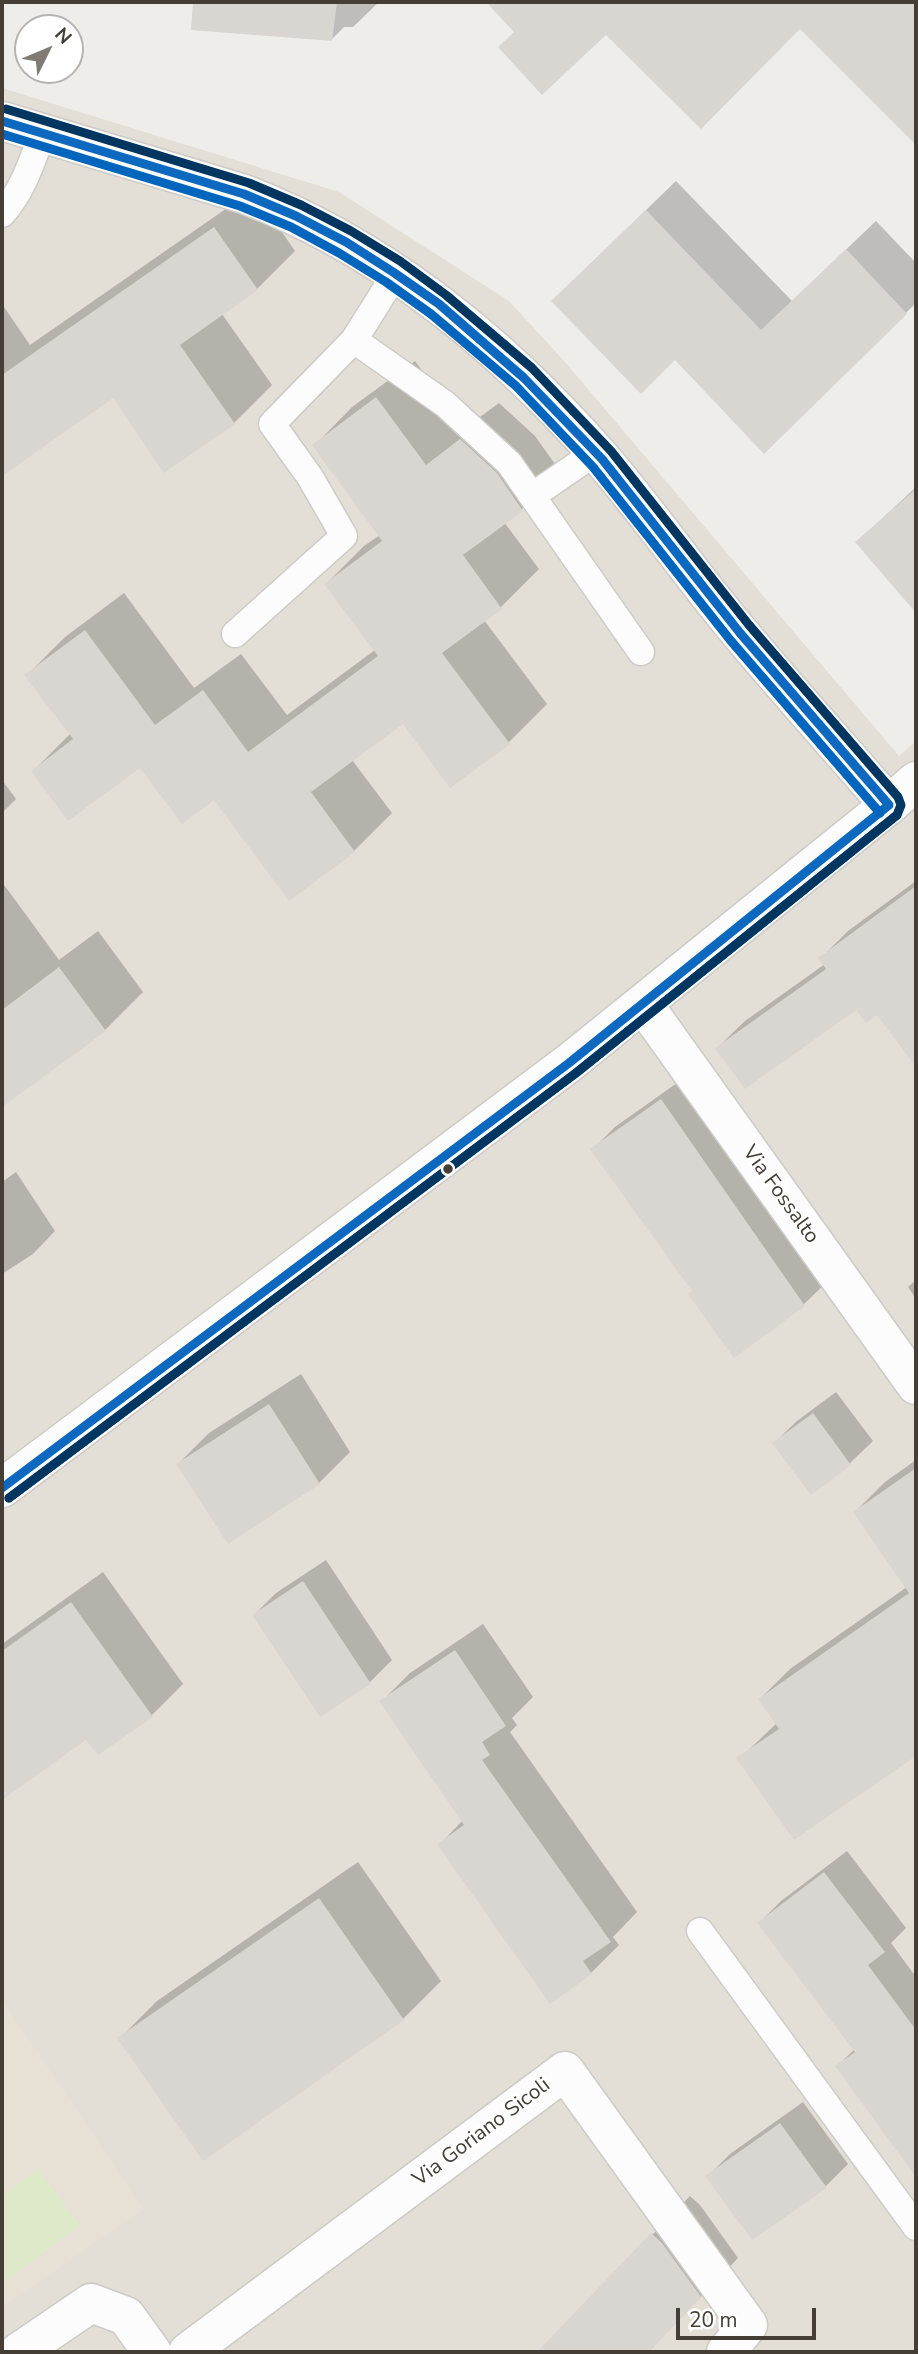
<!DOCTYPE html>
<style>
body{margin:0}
#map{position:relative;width:918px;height:2354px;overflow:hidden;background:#efede9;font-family:"Nunito Sans",sans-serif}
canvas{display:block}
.frame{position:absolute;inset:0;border:4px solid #453e36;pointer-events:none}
.north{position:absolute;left:14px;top:14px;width:70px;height:70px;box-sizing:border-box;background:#fff;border:2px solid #b5b2af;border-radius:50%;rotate:47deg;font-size:19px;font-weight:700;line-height:28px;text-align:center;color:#453e36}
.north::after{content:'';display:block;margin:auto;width:24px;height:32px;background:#807b75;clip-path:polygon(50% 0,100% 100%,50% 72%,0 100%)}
.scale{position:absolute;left:676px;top:2308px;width:140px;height:32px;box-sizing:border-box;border:4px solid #453e36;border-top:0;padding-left:9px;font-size:21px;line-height:24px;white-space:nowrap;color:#453e36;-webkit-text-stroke:5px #fff;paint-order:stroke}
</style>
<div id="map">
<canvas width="918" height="2354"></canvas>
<div class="frame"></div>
<div class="north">N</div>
<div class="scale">20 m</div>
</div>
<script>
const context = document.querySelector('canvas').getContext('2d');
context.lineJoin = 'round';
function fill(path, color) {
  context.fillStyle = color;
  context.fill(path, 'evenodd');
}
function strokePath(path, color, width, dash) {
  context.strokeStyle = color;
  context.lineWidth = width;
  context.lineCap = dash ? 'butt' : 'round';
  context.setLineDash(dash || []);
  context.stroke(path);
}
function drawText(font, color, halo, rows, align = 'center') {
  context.font = font + ' "Nunito Sans",sans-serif';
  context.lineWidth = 5;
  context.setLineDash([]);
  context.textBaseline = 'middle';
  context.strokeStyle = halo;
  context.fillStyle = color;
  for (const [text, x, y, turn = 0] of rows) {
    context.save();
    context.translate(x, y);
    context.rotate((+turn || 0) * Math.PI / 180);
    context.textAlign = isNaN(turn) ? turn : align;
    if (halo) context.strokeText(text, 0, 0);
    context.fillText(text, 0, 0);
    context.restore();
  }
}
fill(new Path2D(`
 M2,88l337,104 170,109 56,61 334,394 17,-15v1611h-914z`), '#e3ded6');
fill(new Path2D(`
 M2,1999l142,210 -142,99z`), '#e6e0d5');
fill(new Path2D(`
 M38,2169l42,56 -78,59v-88z`), '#dee9ca');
fill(new Path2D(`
 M259,2h120l-26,25h-9l-12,12 -76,-6z
 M489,2h427v141l-116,-116 -284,4z
 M676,181l116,120 84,-80 40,42v40l-152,148 -89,-93 -92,-87z
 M253,190l42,61 -38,38 -35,25 50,71 -38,38 -69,48 -52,-75 -111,78v-170l28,41z
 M415,361l50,67 34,-25 36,33 25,35 -38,38 -18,13 35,47 -38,38 -17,13 63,84 -38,38 -59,43 -47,-63 -51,38 40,53 -38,38 -140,-53 -73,-32 -108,5 38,-38 -44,-58 38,-38 59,-44 70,95 47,-34 46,61 88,-65 -49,-66 38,-38 16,-11 -65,-90 37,-38z
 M916,487v124l-59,-69z
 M2,780l14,19 -14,14z
 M916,881v184l-39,-52 -20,-6 -140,41 28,-27 80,-57 -4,-6 27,-27z
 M2,882l57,78 39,-29 45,61 -38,38 -103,75z
 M684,1078l143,204 -23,22 -70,51 -40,-65 -101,-141 22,-22z
 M16,1172l39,59 -22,23 -31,20v-92z
 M916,1280v19l-8,-12z
 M301,1374l49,78 -31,31 -141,-19 31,-31z
 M836,1392l37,49 -23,22 -39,29 -37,-49 23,-22z
 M916,1460v294l-122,84 -55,-79 38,-36 -17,-24 30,-30 117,-82 -52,-75 30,-30z
 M326,1560l66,100 -22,22 -50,33 -66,-100 22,-22z
 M103,1572l80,112 -31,31 -54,38 -11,-16 -85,61v-154z
 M483,1624l50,73 -21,21 5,7 -7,7 127,180 -24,25 6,8 -28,28 -151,-129 23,-24 -81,-119 28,-28z
 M847,1851l59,77 -15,15 25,34v157l-19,14 -60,-82 18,-17 -96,-126 22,-22z
 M358,1862l83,119 -38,38 -284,20 38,-38z
 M803,2102l45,62 -23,23 -117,-11 22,-22z
 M690,2196l10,9 38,53 -90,94h-109z`), '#0003');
fill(new Path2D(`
 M193,2h144l-5,39 -141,-11z
 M486,2h430v143l-116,-116 -99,100 -95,-94 -64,60 -44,-48 16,-15z
 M646,210l115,120 85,-81 61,65 -143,140 -89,-94 -34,34 -90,-93z
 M214,227l44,63 -78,55 55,79 -71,49 -51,-75 -111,78v-101z
 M376,397l50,68 34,-26 37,34 26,38 -60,44 39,54 -60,44 68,91 -60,44 -47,-64 -92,68 44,60 -66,49 -75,-101 -32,24 -42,-56 -72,53 -37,-50 42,-32 -49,-64 61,-45 70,95 48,-35 45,62 130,-96 -54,-72 58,-43 -70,-96z
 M916,489v124l-61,-71z
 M916,886v181l-39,-52 -11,8 -10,-13 -111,79 -30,-41 111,-79 -8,-11z
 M59,967l47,64 -104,76v-97z
 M661,1099l144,207 -71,52 -46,-64 4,-3 -102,-142z
 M269,1404l51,80 -92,60 -52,-80z
 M813,1413l38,52 -40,30 -39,-52z
 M916,1468v288l-122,84 -58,-82 43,-29 -21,-30 151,-106 -56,-81z
 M303,1581l68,103 -51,33 -68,-102z
 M71,1602l82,115 -55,38 -12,-15 -84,60v-149z
 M455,1650l51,76 -24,16 8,13 -8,5 129,182 -28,19 9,13 -42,30 -113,-160 27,-19 -85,-124z
 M824,1872l61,80 -17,13 48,65v147l-81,-111 20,-14 -98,-129z
 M319,1898l85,122 -201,141 -86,-123z
 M780,2123l47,65 -75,52 -47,-64z
 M651,2233l11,10 39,54 -52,55h-112z`), '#d9d6d2');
const service = new Path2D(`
 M2,214c21,-23 30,-53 41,-82
 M396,273l-42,67 91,64 64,59 132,189
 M532,496l64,-44
 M235,634l109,-98 -34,-59 -38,-53 82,-84
 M700,1931l216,296`);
const minor = new Path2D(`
 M889,805l27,-24
 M644,1005l272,380
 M19,2352l72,-49 35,13 26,36
 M188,2352l377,-281 183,254 -22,27`);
const tertiary = new Path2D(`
 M2,121l242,73c141,54 259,152 358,265 48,56 90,117 138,174 48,58 100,115 149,172l-320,258 -567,425`);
strokePath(service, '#cdcbc7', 29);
strokePath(minor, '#cdcbc7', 41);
strokePath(tertiary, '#cdcbc7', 41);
strokePath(service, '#fdfcfc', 26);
strokePath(minor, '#fdfcfc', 38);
strokePath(tertiary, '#fdfcfc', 38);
strokePath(new Path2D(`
 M2,121l242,73 52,22 50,26 47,30 46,32 85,74 78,81 138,174 149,172
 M2,1488l567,-425 320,-258`), '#0c69bf', 9);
strokePath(new Path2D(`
 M2,134l238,72 51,21 48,26 47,29 45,32 85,72 77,81 138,174 149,172
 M9,1498l567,-425 321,-258`), '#0065bd', 9);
strokePath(new Path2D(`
 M6,109l243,74 52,22 50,26 49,30 46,34 86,73 79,83 138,174 149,172 3,8 -4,10 -321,258 -567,425`), '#00365f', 9);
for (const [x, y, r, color] of [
 [448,1169,6,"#453e36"]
]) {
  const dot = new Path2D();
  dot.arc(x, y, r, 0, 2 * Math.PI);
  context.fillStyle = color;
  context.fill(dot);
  strokePath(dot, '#fff', 2.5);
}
drawText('21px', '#453e36', '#fff', [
 ["Via Fossalto",780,1195,54],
 ["Via Goriano Sicoli",482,2133,-37]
]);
</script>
